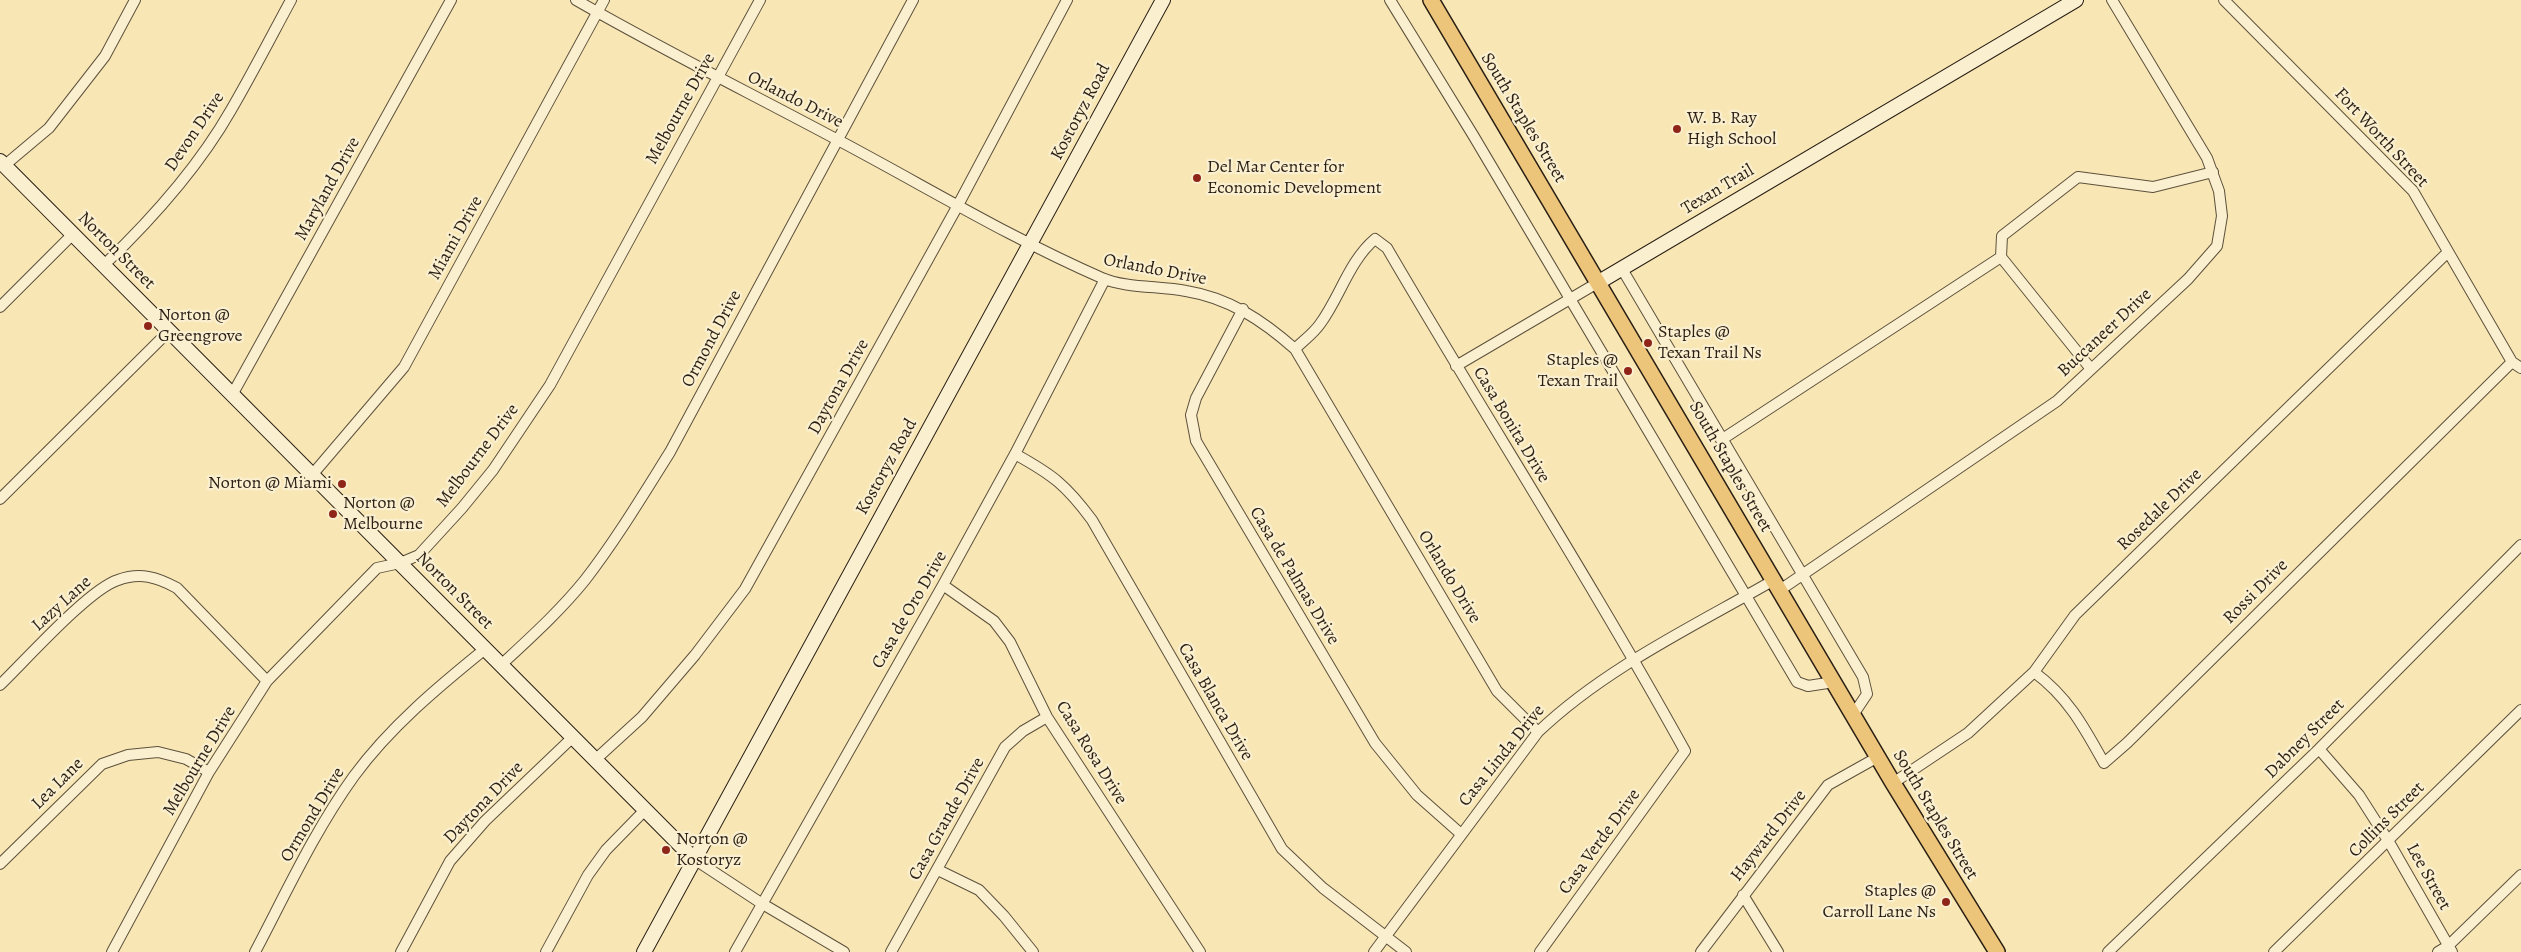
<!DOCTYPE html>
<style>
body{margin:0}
canvas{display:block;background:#f8e7b5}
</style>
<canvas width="2521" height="952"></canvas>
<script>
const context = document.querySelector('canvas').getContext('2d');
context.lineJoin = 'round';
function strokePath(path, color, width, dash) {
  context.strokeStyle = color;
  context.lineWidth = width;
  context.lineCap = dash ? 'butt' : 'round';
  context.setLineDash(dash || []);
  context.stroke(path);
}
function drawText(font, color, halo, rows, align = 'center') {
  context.font = font + ' Alegreya,serif';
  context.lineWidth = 4.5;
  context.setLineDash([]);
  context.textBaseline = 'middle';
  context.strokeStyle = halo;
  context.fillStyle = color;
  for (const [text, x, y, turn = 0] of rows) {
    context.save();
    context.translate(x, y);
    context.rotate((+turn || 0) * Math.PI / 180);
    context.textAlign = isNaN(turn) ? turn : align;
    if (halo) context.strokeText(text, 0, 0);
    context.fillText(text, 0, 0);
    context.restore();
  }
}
const street = new Path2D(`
 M576,0c85,49 174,93 260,139 89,47 174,99 266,139 23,10 58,8 84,13 43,7 76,29 109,58l202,342 41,41
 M1390,0l83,135 324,547 11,4 26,-4
 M2224,0l189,191 99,171 9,6
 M5,165l44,-37 56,-72 30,-56
 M2001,257l90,112
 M104,265c48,-46 94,-97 127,-155 21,-36 40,-73 60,-110
 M1622,269l241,408 4,17 -14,21
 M0,307l73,-73
 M1243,309l-47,89 -5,17 5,26 179,302 42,52 44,39
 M1295,349c8,-8 19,-16 25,-25 20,-27 29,-63 55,-85l12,9c98,168 204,333 298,503l-145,201
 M1456,366l143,-84
 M232,395l219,-395
 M1721,440l280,-183 1,-21 76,-59 75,10 60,-15
 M1015,454c38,21 51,31 77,66l190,329 41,39 83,64
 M312,475l92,-108 200,-367
 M0,499l169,-168
 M943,585l51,36 16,21 37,75 153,235
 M1780,590l277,-189 131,-122 29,-33 5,-30 -3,-25 -12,-33 -95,-158
 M501,665c29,-27 59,-54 84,-85 31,-40 58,-85 85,-128l243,-452
 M2034,672c34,25 50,55 70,91l23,-20 385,-381
 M0,685c25,-24 89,-96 118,-105 22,-8 39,-3 59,8l90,93
 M2319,749l40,46 30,47 63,110
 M595,760l47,-43 53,-62 50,-66 212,-382 110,-207
 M1893,783l75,-50 66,-61 41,-57 372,-362
 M694,859l67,44 83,49
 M0,864l102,-100 26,-9 30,-3 28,7 23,13
 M938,870l41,20 25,26 29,36
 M1743,895l35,57
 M112,952l97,-180 58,-91 110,-113 23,-5 19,-8 43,-47 31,-38 57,-85 210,-385
 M255,952c31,-59 60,-122 99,-176 36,-49 84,-89 131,-127
 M401,952l49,-91 35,-40 88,-84
 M546,952l42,-77 18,-25 39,-40
 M735,952l208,-367 72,-131 90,-175
 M891,952l114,-205 18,-16 24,-14
 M1374,952l164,-220c67,-64 156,-106 236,-152
 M1701,952l127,-167 50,-28
 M2108,952l211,-203 202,-204
 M2274,952l247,-242
 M2438,952l10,-6 73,-71`);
const secondary = new Path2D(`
 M0,161l694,698
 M1599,282l477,-282
 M644,952l519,-952`);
const primary = new Path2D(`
 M1431,0l462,783 104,169`);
strokePath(street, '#5e513c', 12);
strokePath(secondary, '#2a1f14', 16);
strokePath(primary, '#2a1f14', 18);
strokePath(street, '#faefcf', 10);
strokePath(secondary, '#faefcf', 14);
strokePath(primary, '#ecc47a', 15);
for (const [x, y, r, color] of [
 [1677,129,5,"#8f2418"],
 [1197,178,5,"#8f2418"],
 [148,326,5,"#8f2418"],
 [1648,343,5,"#8f2418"],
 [1628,371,5,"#8f2418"],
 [342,484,5,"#8f2418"],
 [333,514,5,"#8f2418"],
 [666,850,5,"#8f2418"],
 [1946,902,5,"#8f2418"]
]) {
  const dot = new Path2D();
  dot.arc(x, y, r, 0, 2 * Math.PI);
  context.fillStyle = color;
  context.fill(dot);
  strokePath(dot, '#faefcf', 2);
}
drawText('18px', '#2a1f14', '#faefcf', [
 ["Orlando Drive",795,100,27],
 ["Melbourne Drive",681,109,-61],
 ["Kostoryz Road",1081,112,-62],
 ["South Staples Street",1523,118,59],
 ["Devon Drive",195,132,-56],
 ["Fort Worth Street",2381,138,47],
 ["Maryland Drive",328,189,-61],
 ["Texan Trail",1718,190,-31],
 ["Miami Drive",456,238,-61],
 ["Norton Street",116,251,45],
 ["Orlando Drive",1155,270,11],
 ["Buccaneer Drive",2105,333,-43],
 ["Ormond Drive",712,339,-62],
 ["Daytona Drive",839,387,-61],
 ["Casa Bonita Drive",1511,425,59],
 ["Melbourne Drive",478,456,-53],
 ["Kostoryz Road",887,467,-61],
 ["South Staples Street",1730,467,60],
 ["Rosedale Drive",2160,510,-44],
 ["Casa de Palmas Drive",1294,576,59],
 ["Orlando Drive",1449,577,59],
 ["Norton Street",454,591,45],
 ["Rossi Drive",2256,592,-45],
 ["Lazy Lane",62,604,-42],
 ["Casa de Oro Drive",910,610,-60],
 ["Casa Blanca Drive",1215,702,60],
 ["Dabney Street",2305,739,-45],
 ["Casa Rosa Drive",1091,753,58],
 ["Casa Linda Drive",1502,756,-51],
 ["Melbourne Drive",200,761,-59],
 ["Lea Lane",58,784,-45],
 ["Daytona Drive",484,803,-46],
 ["Ormond Drive",313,815,-59],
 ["South Staples Street",1935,815,59],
 ["Casa Grande Drive",947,819,-61],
 ["Collins Street",2387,820,-45],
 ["Hayward Drive",1769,836,-52],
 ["Casa Verde Drive",1600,842,-54],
 ["Lee Street",2428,877,61]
]);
drawText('18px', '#2a1f14', '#faefcf', [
 ["W. B. Ray",1687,119],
 ["High School",1687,140],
 ["Del Mar Center for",1207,168],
 ["Economic Development",1207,189],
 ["Norton @",158,316],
 ["Greengrove",158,337],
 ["Staples @",1658,333],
 ["Texan Trail Ns",1658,354],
 ["Staples @",1618,361,"right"],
 ["Texan Trail",1618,382,"right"],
 ["Norton @ Miami",332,484,"right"],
 ["Norton @",343,504],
 ["Melbourne",343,525],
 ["Norton @",676,840],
 ["Kostoryz",676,861],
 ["Staples @",1936,892,"right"],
 ["Carroll Lane Ns",1936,913,"right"]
], 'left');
</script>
